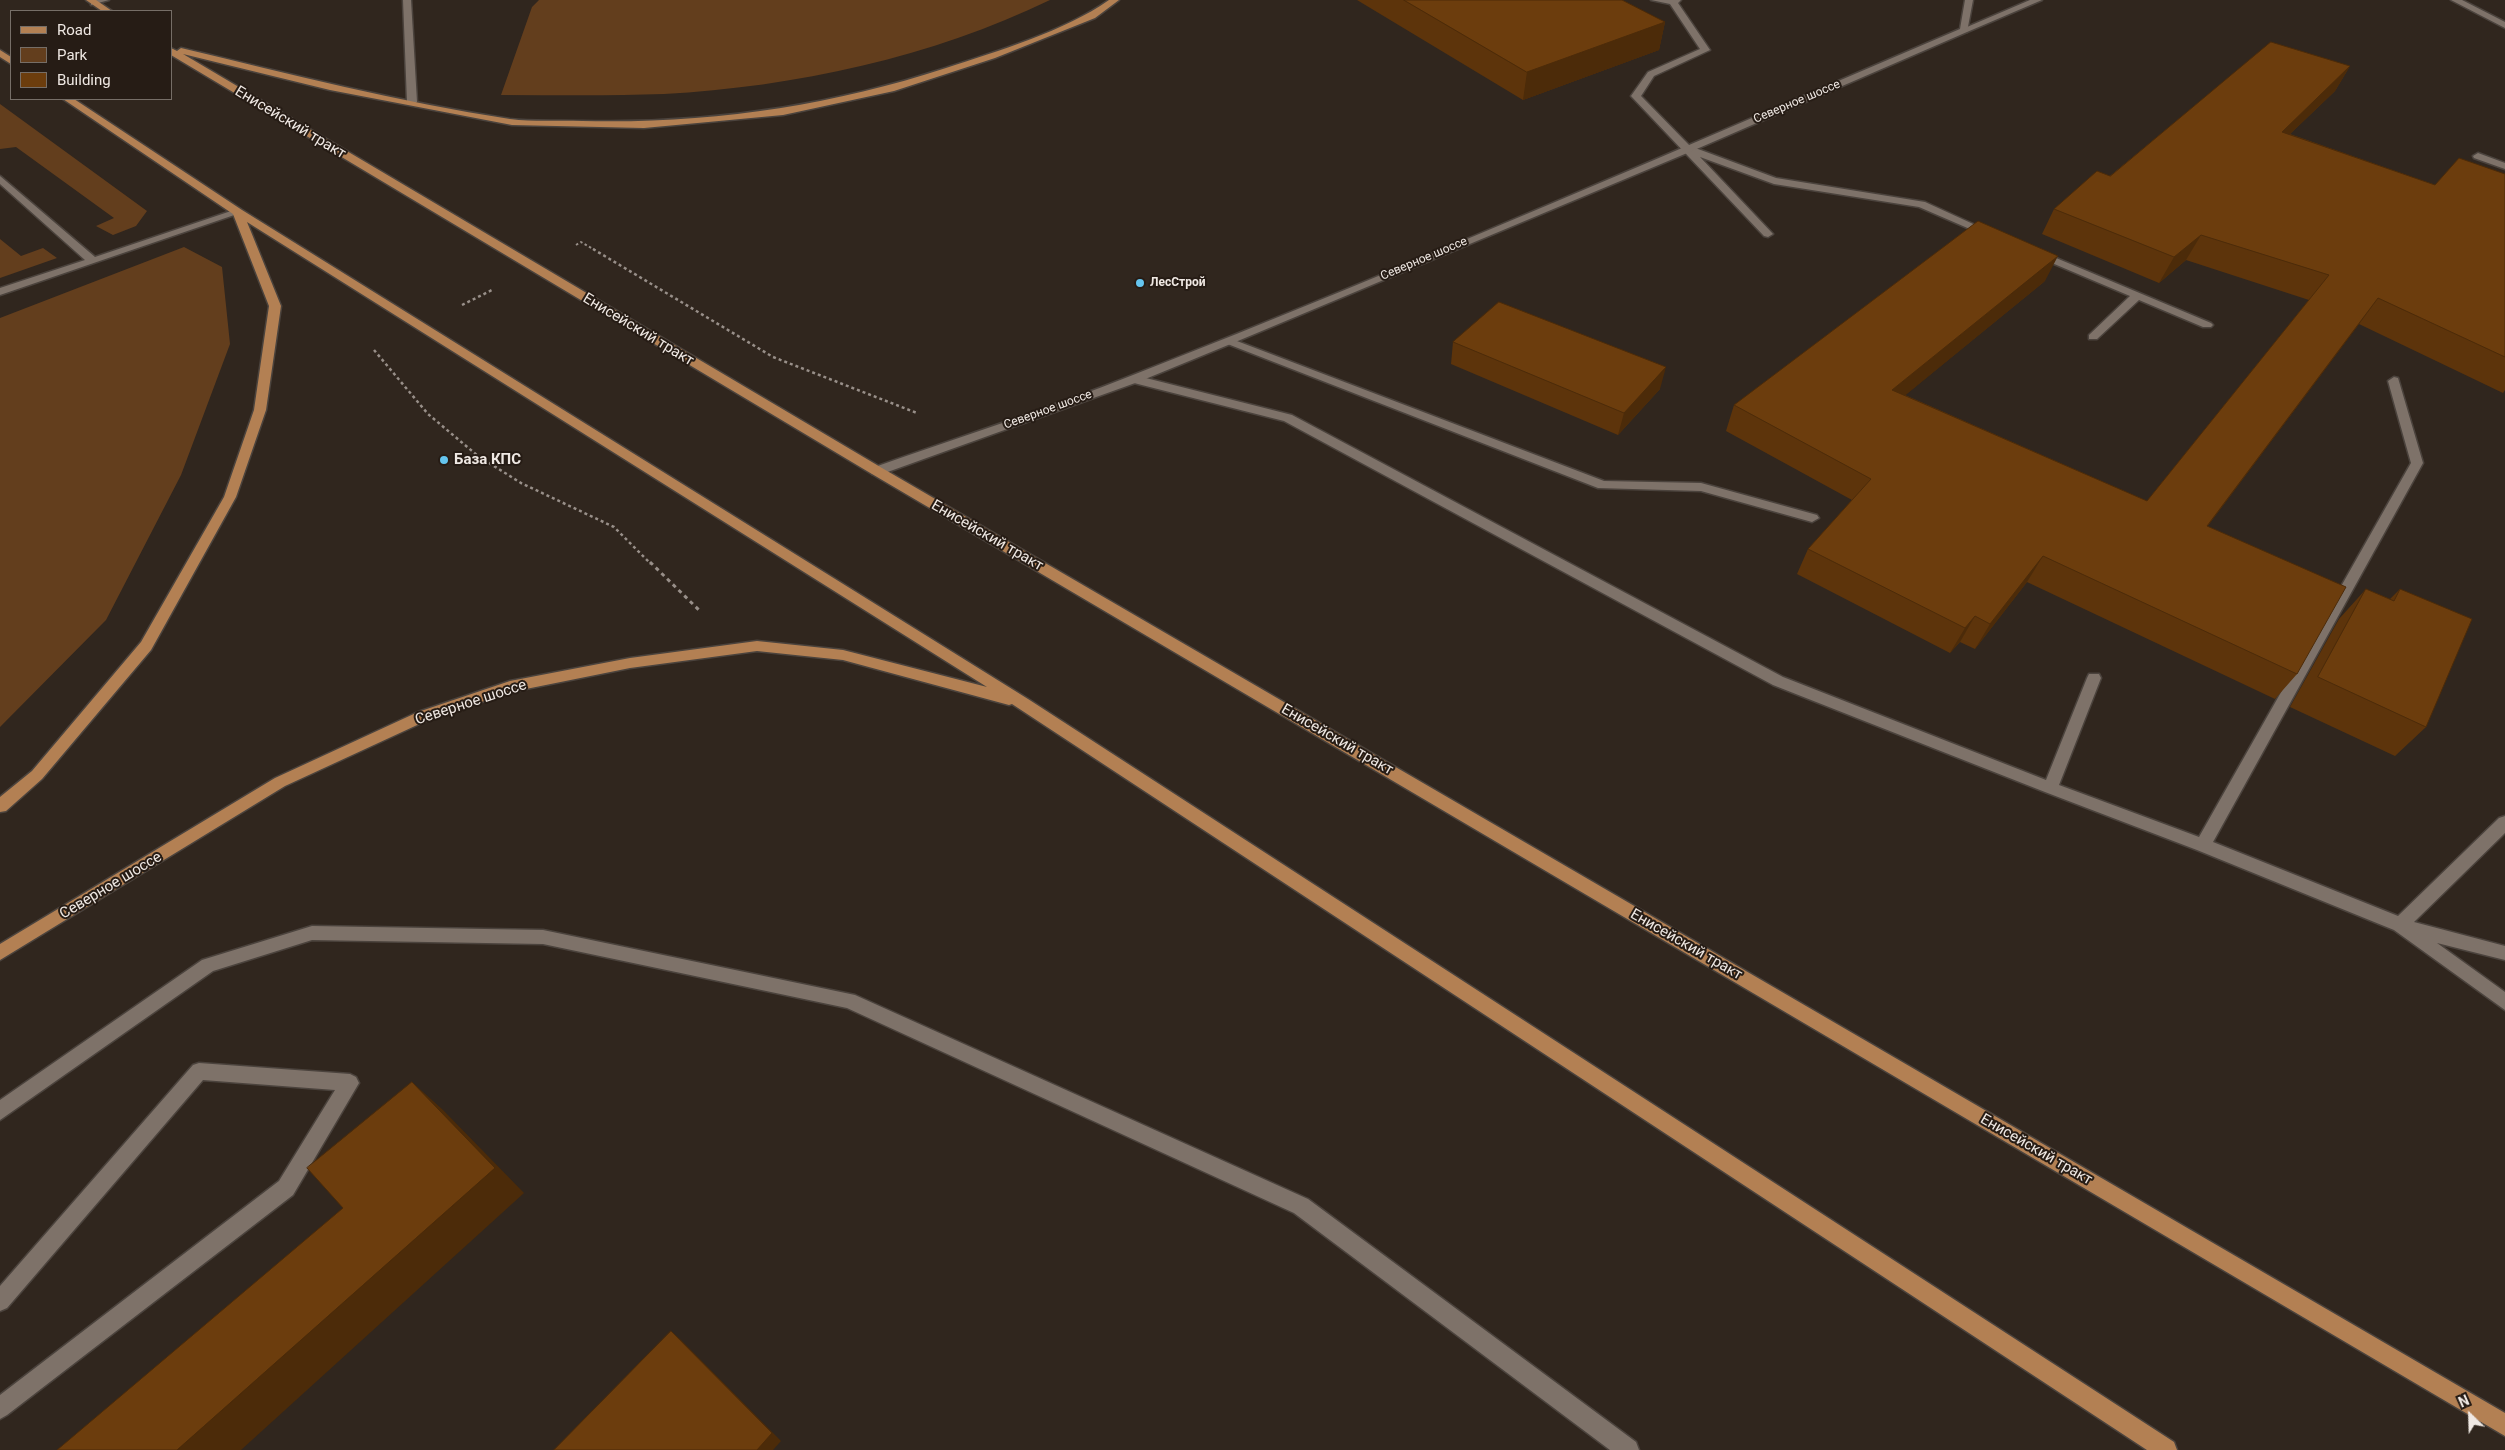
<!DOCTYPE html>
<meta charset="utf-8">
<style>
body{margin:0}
#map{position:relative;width:2505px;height:1450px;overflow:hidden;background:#30261e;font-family:Roboto,sans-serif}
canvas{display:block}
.legend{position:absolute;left:10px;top:10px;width:162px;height:90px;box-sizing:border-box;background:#261c15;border:1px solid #766e67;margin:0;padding:6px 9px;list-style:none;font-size:15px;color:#efe8e3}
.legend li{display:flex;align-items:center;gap:10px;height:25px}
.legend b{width:25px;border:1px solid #766e67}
.north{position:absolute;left:2445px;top:1390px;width:50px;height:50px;-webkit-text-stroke:4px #261c15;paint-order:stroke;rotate:336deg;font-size:14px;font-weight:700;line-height:20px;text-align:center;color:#efe8e3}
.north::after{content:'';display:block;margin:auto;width:18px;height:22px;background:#efe8e3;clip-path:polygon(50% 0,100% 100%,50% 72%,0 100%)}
</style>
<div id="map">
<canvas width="2505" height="1450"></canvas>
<ul class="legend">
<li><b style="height:6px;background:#b38053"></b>Road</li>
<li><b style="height:14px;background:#633e1d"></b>Park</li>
<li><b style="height:14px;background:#6c3d0d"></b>Building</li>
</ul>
<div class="north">N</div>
</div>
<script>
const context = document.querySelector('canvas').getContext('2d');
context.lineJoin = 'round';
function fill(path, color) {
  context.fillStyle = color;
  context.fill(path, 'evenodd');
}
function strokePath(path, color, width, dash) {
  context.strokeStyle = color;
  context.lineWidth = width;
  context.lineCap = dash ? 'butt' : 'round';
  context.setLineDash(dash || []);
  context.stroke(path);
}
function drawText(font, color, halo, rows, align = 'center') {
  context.font = font + ' Roboto,sans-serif';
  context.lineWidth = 4;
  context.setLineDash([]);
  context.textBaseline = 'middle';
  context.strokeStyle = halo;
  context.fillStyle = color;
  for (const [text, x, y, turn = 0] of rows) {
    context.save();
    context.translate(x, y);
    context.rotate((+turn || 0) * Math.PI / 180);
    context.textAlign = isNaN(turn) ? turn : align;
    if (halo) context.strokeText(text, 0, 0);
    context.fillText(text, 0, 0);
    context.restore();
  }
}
fill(new Path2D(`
 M539,0h511c-117,57 -256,87 -386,94 -54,2 -109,1 -163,1l31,-88z
 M0,104l147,107 -11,15 -23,9 -17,-9 18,-8 -98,-71 -16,2z
 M0,239l21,17 22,-8 14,10 -57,20z
 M184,247l38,20 8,77 -49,131 -75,145 -106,107v-409z`), '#633e1d');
const lane = new Path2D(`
 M95,0h14l-18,5v-4z
 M403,0h8l6,102 -5,3 -5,-3z
 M1651,0h30l-3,3 32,47 -56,26 -13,20 49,50 86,32 149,24 70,32 -5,3 -4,-1 -67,-29 -145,-23 -74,-27 73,77 -5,3 -4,-1 -133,-140 17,-24 52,-23 -30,-45z
 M2030,0h12l-75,32 -7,-2z
 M2451,0h11l43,22v6z
 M2478,153l27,10v6l-31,-11 -1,-2z
 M0,176l95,81 139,-47 4,-1 5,3 -243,83v-7l85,-28 -85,-76z
 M2037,250l174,73 2,2 -2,2h-8l-64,-27 -42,39h-8v-4l41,-39 -97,-41v-4z
 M1229,338l375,143 97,2 116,32 2,3 -7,4 -111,-31 -103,-3 -373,-145 -2,-2z
 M1134,375l158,40 491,262 263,103 41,-102 2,-4h10l2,4 -42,107 140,52 212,-374 -23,-82 6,-4 4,1 25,85 -210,379 185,74 101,-98 6,-2v17l-91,89 91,24v14l-68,-17 68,49v18l-111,-80 -197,-80 -152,-58 -272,-107 -489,-264 -154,-39 -2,-3z
 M312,926l231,4 312,65 453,204 328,243 3,8h-29l-316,-237 -447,-205 -304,-64 -231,-4 -99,31 -213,149v-20l202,-140z
 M199,1063l151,11 6,3 3,6 -66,112 -286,220 -7,4v-24l279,-214 56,-91 -132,-10 -196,228 -7,3v-25l193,-221z`);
const street = new Path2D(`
 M1965,0h8l-6,32 -275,119 -459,192 -95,39 -256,92h-10l-1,-3 1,-3c87,-31 176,-59 261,-93 278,-109 553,-229 827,-346z`);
const primary = new Path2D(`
 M86,0h10l16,11h-10z
 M1109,0h10l-24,18 -100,40 -101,33 -111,24 -139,13 -132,-3 -182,-35 -147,-36 699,414 1623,945v23l-1633,-962 -701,-419v-7l6,3 4,-3c109,26 218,54 329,71 23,3 48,1 72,2 124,3 245,-14 364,-53 52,-17 119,-37 163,-68z
 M0,50l11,7v7l-11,-7z
 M63,99h11l168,111 786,489 1146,743 3,8h-30l-1135,-746 -3,1 -166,-45 -86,-9 -127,17 -119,24 -83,28 -143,66 -285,174v-16l275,-166 143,-66 92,-31 120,-23 127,-17 86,9 144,37 -740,-465 34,84 -15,104 -30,87 -85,153 -109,129 -36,32 -6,1v-15l32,-26 109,-129 83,-145 30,-87 15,-104 -36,-92z`);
strokePath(lane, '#4b433d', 3);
strokePath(street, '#4b433d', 3);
strokePath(primary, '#4b433d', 3);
strokePath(new Path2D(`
 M576,245l5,-3 14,8`), '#988f89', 2, [2.5, 2.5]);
strokePath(new Path2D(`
 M593,249l180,108 144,56
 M462,305l30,-15
 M374,350l54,64 50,42 43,27 93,44 37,37`), '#988f89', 2.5, [3, 3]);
strokePath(new Path2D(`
 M650,562l51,50`), '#988f89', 3, [4, 4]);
fill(lane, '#7e7269');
fill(street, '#7e7269');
fill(primary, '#b38053');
fill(new Path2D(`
 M1357,0h265l43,22 -6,28 -136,50z
 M2350,66l-15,25 -45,43 145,51 70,-11v216l-2,3 -144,-69 -152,203 90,147 -22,25 -248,-117 -52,67 -15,-7 -10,11 -153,-79 11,-25 44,-49 -126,-69 8,-26 311,-124 -140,114 242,106 162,-201 -123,-40 -27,23 -117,-49 12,-25 56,-33z
 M1453,342l207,47 -42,46 -167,-71z
 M2366,589l24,10 10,-10 26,138 -31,29 -105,-49 49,-88z`), '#5d340b');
fill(new Path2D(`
 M1665,22l-6,28 -136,50 4,-28z
 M2350,66l-15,25 -68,65 15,-24z
 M2201,235l-15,25 -27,23 15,-26z
 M2058,256l-13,25 -165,135 12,-26z
 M2378,298l-19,26 -171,228 19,-26z
 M1666,367l-6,22 -42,46 6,-22z
 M2043,556l-16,26 -52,67 15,-25z
 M1975,616l-15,26 -10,11 15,-25z
 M412,1082l31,28 81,83 -283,257h-64l318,-282z
 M671,1331l10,9 100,101 -8,9h-16z`), '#4c2b09');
const building = new Path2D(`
 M1404,0h218l43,22 -138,50z
 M2271,42l79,24 -68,66 153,53 24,-27 46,16v183l-127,-59 -171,228 139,61 -49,87 -254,-118 -53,68 -15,-8 -10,12 -157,-79 63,-70 -137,-74 244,-184 80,35 -166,134 255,111 182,-226 -128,-40 -27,22 -120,-48 43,-38 13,5z
 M1499,302l167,65 -42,46 -171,-71z
 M2366,589l28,12 6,-12 72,30 -46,108 -108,-50z
 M412,1082l83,86 -318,282h-120l286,-242 -36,-40z
 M671,1331l101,102 -15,17h-203z`);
fill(building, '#6c3d0d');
strokePath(building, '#4c2b09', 1);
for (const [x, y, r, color] of [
 [1140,283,5,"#65c5ef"],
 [444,460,5,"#65c5ef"]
]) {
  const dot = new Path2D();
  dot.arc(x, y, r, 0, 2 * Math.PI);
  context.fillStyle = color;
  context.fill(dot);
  strokePath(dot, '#261c15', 2);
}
drawText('12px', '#efe8e3', '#261c15', [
 ["Северное шоссе",1797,102,-23],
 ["Северное шоссе",1424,259,-23],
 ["Северное шоссе",1048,410,-20]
]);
drawText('bold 12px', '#efe8e3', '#261c15', [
 ["ЛесСтрой",1150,283]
], 'left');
drawText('15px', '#efe8e3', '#261c15', [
 ["Енисейский тракт",290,123,31],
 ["Енисейский тракт",638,330,31],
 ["Енисейский тракт",987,536,30],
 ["Северное шоссе",471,703,-18],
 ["Енисейский тракт",1337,740,30],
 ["Северное шоссе",111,886,-31],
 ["Енисейский тракт",1686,945,30],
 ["Енисейский тракт",2036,1150,30]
]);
drawText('bold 15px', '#efe8e3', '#261c15', [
 ["База КПС",454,460]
], 'left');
</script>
